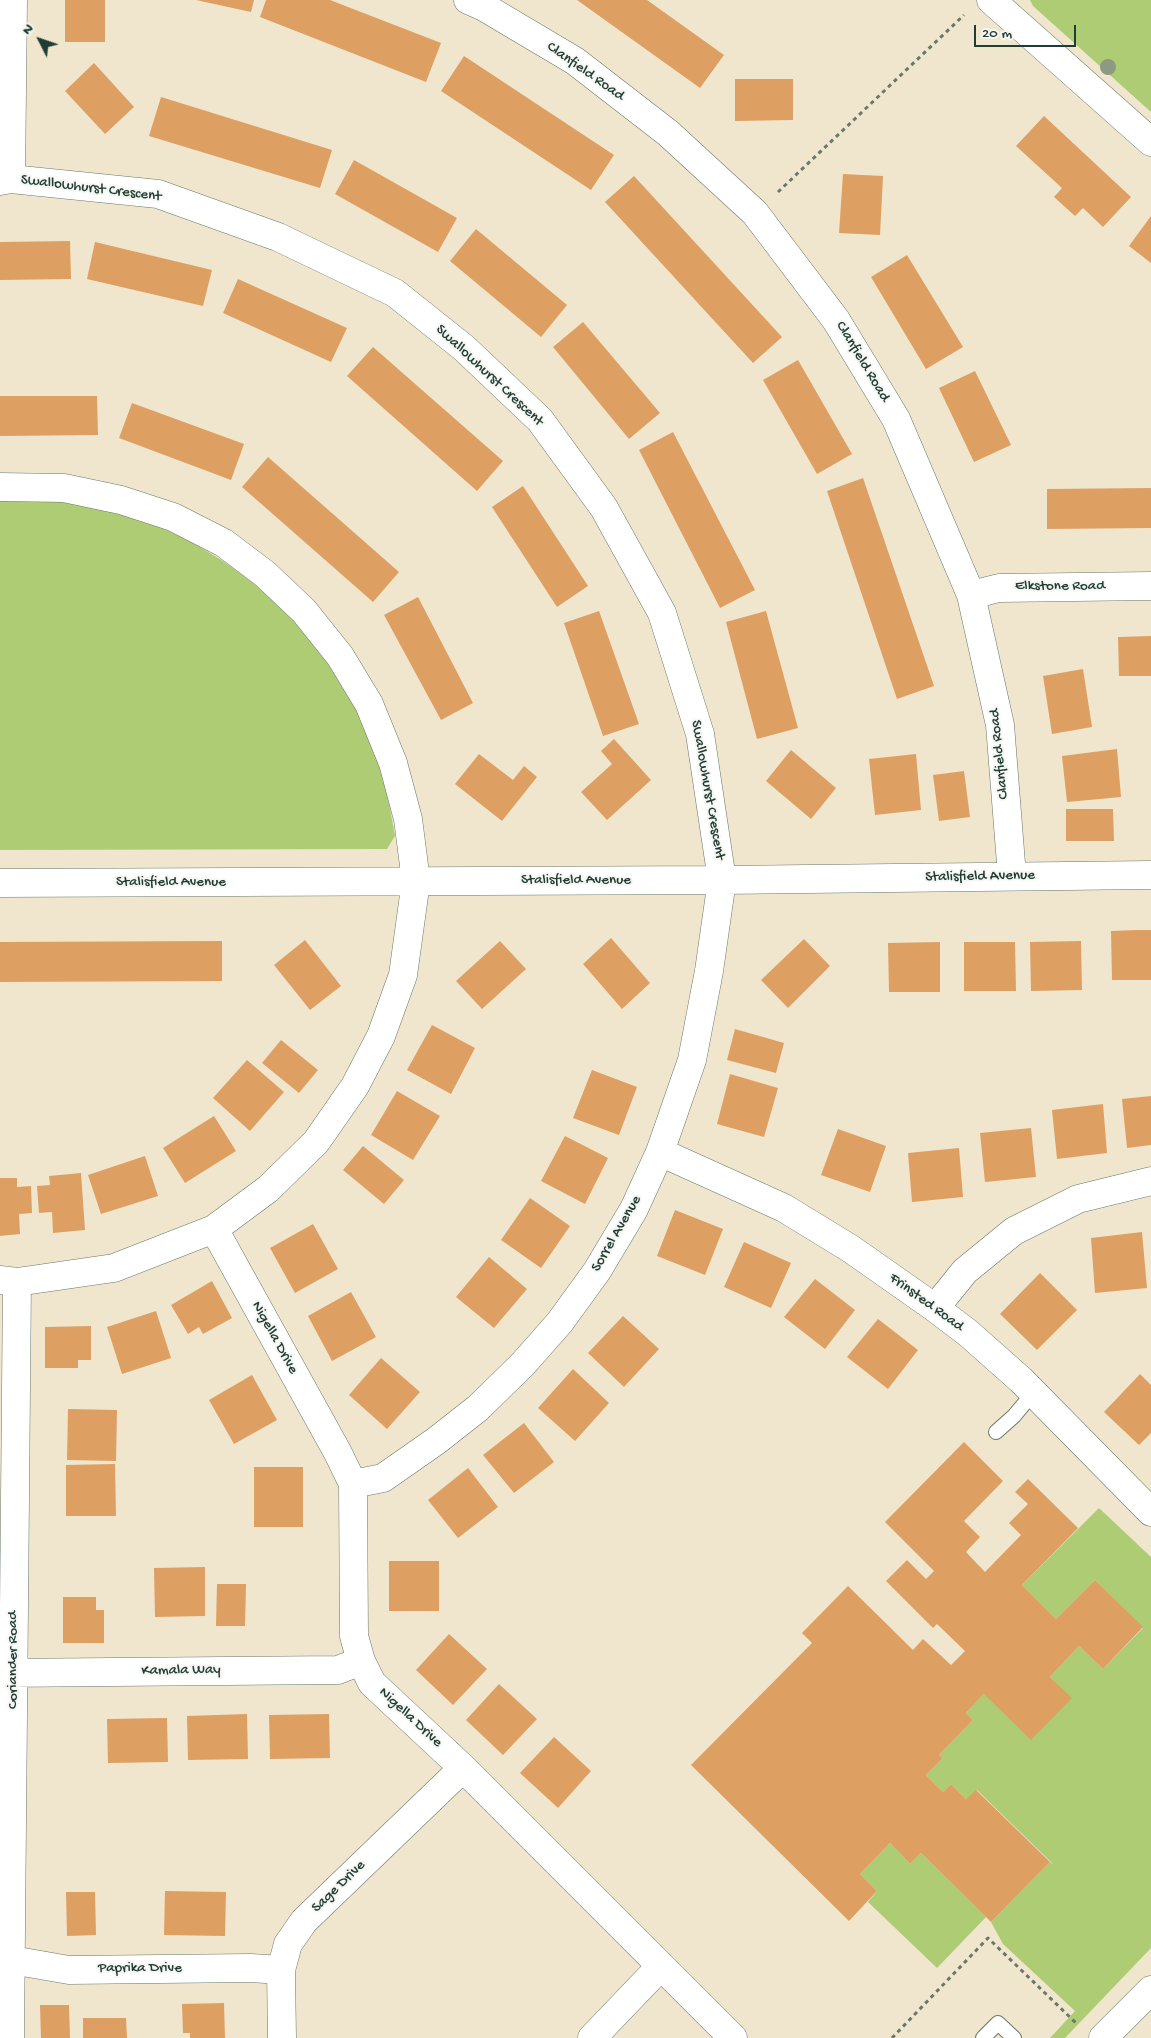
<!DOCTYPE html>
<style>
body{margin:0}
#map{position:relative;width:1151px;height:2038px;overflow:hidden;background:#f0e6cd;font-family:"Gochi Hand",sans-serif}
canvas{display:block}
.north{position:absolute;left:15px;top:15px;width:50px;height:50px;-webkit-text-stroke:4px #f6f6f2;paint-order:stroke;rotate:311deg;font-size:14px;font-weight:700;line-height:20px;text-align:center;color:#1f3d34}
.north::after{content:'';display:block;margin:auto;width:18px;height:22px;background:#1f3d34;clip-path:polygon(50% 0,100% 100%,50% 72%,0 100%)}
.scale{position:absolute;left:974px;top:25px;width:102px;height:22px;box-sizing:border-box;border:2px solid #1f3d34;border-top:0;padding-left:6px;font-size:15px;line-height:18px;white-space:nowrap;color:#1f3d34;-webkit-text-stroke:4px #f6f6f2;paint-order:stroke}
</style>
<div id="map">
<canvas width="1151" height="2038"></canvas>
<div class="north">N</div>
<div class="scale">20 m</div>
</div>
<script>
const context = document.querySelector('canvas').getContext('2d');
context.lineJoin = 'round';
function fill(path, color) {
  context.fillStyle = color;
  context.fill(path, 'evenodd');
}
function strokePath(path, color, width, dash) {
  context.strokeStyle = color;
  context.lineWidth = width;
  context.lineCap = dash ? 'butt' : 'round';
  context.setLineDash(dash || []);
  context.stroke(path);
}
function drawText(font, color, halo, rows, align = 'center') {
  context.font = font + ' "Gochi Hand",sans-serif';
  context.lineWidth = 4;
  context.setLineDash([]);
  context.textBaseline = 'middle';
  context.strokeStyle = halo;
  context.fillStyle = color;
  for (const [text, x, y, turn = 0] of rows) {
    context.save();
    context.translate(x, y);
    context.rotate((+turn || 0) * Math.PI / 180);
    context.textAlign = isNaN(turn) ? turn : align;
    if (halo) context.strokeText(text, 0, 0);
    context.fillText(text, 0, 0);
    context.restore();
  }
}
fill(new Path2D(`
 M1030,0h121v112l-118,-106z
 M27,499c16,2 33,2 49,4 128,21 241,111 292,230 14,33 21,68 27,103l-8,13 -387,1v-349z
 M1099,1508l52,49v391l-86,90h-15l25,-27 -72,-67 -12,-22 59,-60 4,3 -77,-75 -11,9 -15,-15 -8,8 -17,-17 17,-17 -4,-3 34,-35 -7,-7 18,-19 87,4 -21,-21 29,-31 24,23 40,-41 -48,-48 -39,39 -34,-34z
 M890,1843l20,21 11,-11 65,64 -49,51 -69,-66 9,-11 -17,-17z`), '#aecc73');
fill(new Path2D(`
 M65,0h40v42h-40z
 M196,0h58l-3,12z
 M266,0h64l111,43 -15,39 -166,-65z
 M577,0h70l77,55 -24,33z
 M464,56l150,99 -23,35 -150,-99z
 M94,63l40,44 -29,27 -40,-43z
 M735,79h58v41l-58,1z
 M161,97l171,53 -12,38 -171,-52z
 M1044,116l87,81 -28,30 -20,-19 -8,8 -21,-19 8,-9 -46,-42z
 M354,160l103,58 -19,34 -103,-58z
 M843,174l40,2 -3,59 -41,-2z
 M634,176l148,161 -29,26 -148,-161z
 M1151,216v47l-22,-17z
 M476,229l91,76 -26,32 -91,-76z
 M70,241l1,38 -71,1v-38z
 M95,242l117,28 -9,36 -116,-27z
 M907,255l56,92 -37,22 -55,-92z
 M238,279l109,49 -16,34 -108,-49z
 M583,322l77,91 -31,26 -76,-92z
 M373,347l130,114 -26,30 -130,-115z
 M798,360l54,94 -35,20 -54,-94z
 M975,371l36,74 -37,17 -35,-74z
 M0,396h97l1,39 -98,1z
 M132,403l112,41 -13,36 -112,-42z
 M673,432l82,158 -35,18 -81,-158z
 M268,457l131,115 -26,30 -131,-115z
 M863,478l71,208 -37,13 -70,-208z
 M523,486l65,100 -31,21 -65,-100z
 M1151,488v40l-104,1v-40z
 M418,597l55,106 -32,17 -57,-105z
 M599,611l40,113 -36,12 -39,-113z
 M766,611l32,117 -41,11 -31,-117z
 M1151,636v40h-32l-1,-39z
 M1083,669l9,58 -40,7 -9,-58z
 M614,739l37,41 -44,40 -26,-28 31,-28 -11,-13z
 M1117,749l4,48 -54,5 -5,-46z
 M791,750l45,38 -25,31 -45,-38z
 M479,754l34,26 11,-14 13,11 -35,44 -47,-37z
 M916,754l5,56 -46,5 -6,-56z
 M964,771l6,46 -31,4 -6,-46z
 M1066,809h47l1,32h-48z
 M1137,930h14v50h-39l-1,-49z
 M611,938l39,45 -28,26 -39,-45z
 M804,939l26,27 -42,42 -27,-28z
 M305,940l36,46 -31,24 -36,-45z
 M222,941v40l-222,1v-40z
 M500,941l26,28 -44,40 -26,-28z
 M1081,941l1,49 -51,1 -1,-49z
 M940,942v50h-51l-1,-49z
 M964,942h51l1,49h-52z
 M432,1025l43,23 -24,46 -44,-24z
 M735,1029l49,14 -8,30 -49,-13z
 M281,1040l37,30 -19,23 -37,-30z
 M247,1060l37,32 -34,39 -37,-33z
 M592,1070l45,17 -18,48 -46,-17z
 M730,1074l48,14 -14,49 -47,-13z
 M397,1091l43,25 -27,44 -42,-25z
 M1151,1096v49l-24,3 -5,-49z
 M1103,1104l4,49 -50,6 -5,-49z
 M214,1116l22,35 -51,32 -22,-35z
 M1031,1128l5,49 -51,5 -5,-49z
 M838,1129l48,17 -16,46 -49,-17z
 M565,1136l43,22 -23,46 -44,-23z
 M363,1146l41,34 -20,24 -41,-34z
 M959,1148l4,49 -51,5 -4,-49z
 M145,1156l13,40 -57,18 -13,-39z
 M81,1173l4,57 -32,3 -1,-21 -13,1 -2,-27 13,-1 -1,-9z
 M0,1178h17v9l14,-1 1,27 -13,1 1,20 -20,2z
 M530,1198l40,28 -29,42 -40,-28z
 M675,1210l48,19 -18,46 -48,-19z
 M313,1224l25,45 -43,24 -25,-45z
 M1142,1232l5,56 -52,5 -4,-55z
 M744,1242l47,21 -20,45 -47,-21z
 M489,1257l38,32 -33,39 -38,-31z
 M1040,1273l37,37 -40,40 -37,-36z
 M815,1279l40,31 -30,39 -41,-32z
 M212,1281l20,37 -29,16 -4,-7 -11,7 -17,-29z
 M351,1292l25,45 -44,24 -24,-45z
 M156,1311l15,47 -49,16 -15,-47z
 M623,1316l36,33 -35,38 -36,-34z
 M878,1319l40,31 -30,39 -41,-32z
 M91,1326v34h-13v8h-33v-41z
 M381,1358l39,34 -33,37 -38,-34z
 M573,1369l36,34 -34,38 -37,-33z
 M1140,1374l11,11v48l-12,12 -35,-33z
 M252,1375l25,45 -43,24 -25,-44z
 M68,1409l49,1 -1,51 -49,-1z
 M524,1423l30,39 -40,31 -31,-38z
 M964,1442l39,39 -39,40 16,16 -14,15 19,20 36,-37 -12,-12 19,-19 -13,-12 13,-13 50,49 -56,57 34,34 39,-39 48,47 -40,42 -24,-23 -29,31 22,21 -41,42 -47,-46 -18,19 7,7 -34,35 4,3 -17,17 17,17 8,-8 15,15 10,-9 74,72 -59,60 -70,-69 -11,11 -20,-21 -30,31 17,17 -28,30 -158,-156 121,-122 -10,-10 46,-47 65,64 10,-11 28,26 14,-14 -28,-27 -4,4 -47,-47 21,-21 19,19 8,-8 -49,-49z
 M115,1464l1,52h-50v-51z
 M254,1467h49v60h-49z
 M468,1468l30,39 -40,31 -30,-38z
 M389,1561h50v50h-50z
 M205,1567v49l-50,1 -1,-49z
 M217,1584h29l-1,42h-29z
 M63,1597h33v13h8v33h-41z
 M449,1634l38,35 -34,36 -37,-35z
 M499,1684l38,35 -34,36 -37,-35z
 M247,1714l1,45 -60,1 -1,-44z
 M329,1714l1,44 -60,1 -1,-44z
 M167,1718l1,44 -60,1 -1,-44z
 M554,1737l37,34 -33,37 -38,-35z
 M165,1891l61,1 -1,44 -61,-1z
 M66,1892h29l1,43 -29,1z
 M224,2003l1,35h-35v-5h-7l-1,-29z
 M40,2005h29l1,33h-29z
 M83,2018h43l1,20h-44z`), '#de9f63');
const service = new Path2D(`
 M996,1432l18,-16 19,-23
 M983,2038l15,-15 16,15`);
const minor = new Path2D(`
 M468,0l16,7 91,54 93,72 87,80 81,107 60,99 75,176 29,130 12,151
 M991,0l160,142
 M11,179l2,-179
 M0,181l11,-2 147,15 120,43 117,56 69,55 76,72 64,88 58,105 38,121 22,146 -13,91 -17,89 -32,92 -26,57 -37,62 -37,51 -37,42 -45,44 -42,33 -53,37 -30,6
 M0,487l64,1 57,12 52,17 51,26 41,31 39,37 36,45 29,48 24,59 15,56 8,62 -13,94 -22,61 -26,50 -39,56 -48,47 -54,40 -100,39 -97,14 -17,-2
 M971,595l28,-7 152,-2
 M0,883l722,-3 429,-5
 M660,1152l124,56 67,41 84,59 33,25 53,47 130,132
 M214,1229l124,224 15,31 1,152 7,25 11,22 91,85 270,270
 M935,1308l30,-37 49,-40 64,-32 73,-18
 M0,1673l338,-3 23,-9
 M0,1958l69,12 182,-2 30,2
 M10,2038l7,-756
 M282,2038l-1,-68 7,-26 16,-23 159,-153
 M592,2038l69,-72
 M1103,2038l48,-48`);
strokePath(service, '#68786a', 16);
strokePath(minor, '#68786a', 29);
strokePath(new Path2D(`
 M778,192l186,-177
 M892,2038l96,-100 88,85`), '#68786a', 3, [4, 4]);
strokePath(service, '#fff', 14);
strokePath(minor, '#fff', 28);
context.fillStyle = '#8d9980';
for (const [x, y] of [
 [1108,67]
]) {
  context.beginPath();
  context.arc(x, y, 8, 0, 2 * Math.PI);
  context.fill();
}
drawText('15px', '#1f3d34', '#f6f6f2', [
 ["Clanfield Road",585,72,35],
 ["Swallowhurst Crescent",91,189,7],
 ["Clanfield Road",862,362,59],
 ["Swallowhurst Crescent",489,376,43],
 ["Elkstone Road",1060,587],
 ["Clanfield Road",1000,754,-96],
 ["Swallowhurst Crescent",707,790,80],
 ["Stalisfield Avenue",980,877,-1],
 ["Stalisfield Avenue",576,881],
 ["Stalisfield Avenue",171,883],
 ["Sorrel Avenue",617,1234,-60],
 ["Frinsted Road",926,1303,36],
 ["Nigella Drive",274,1338,61],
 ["Coriander Road",14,1660,-90],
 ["Kamala Way",181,1671,-1],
 ["Nigella Drive",410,1718,43],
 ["Sage Drive",339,1887,-44],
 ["Paprika Drive",140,1969]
]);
</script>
